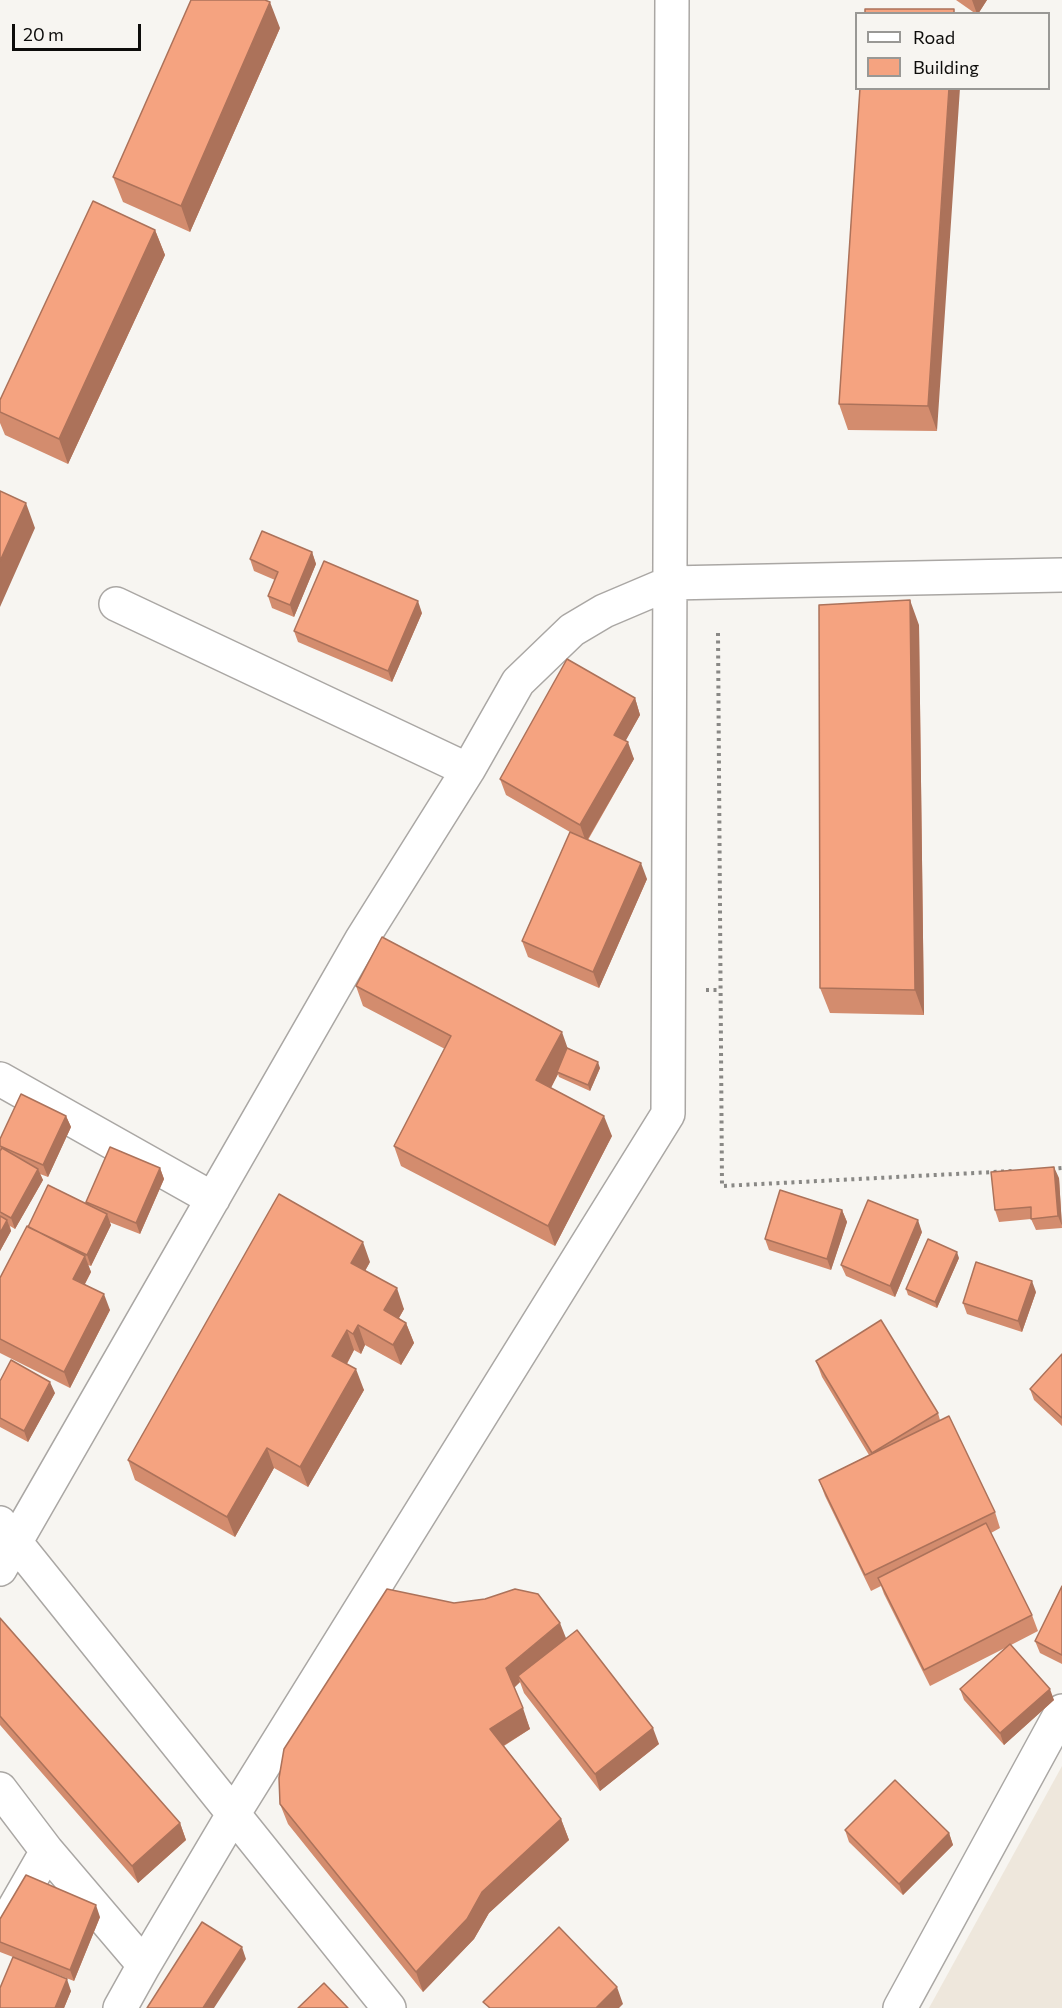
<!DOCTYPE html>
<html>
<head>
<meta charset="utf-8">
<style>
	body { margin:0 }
	#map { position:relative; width:1062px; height:2008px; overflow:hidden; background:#f7f5f1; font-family:Commissioner,sans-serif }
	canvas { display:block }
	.legend { position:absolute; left:855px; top:12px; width:195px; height:78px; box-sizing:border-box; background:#f7f5f1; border:2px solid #999895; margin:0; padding:8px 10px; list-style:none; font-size:18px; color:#0d0c0b }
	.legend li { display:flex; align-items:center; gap:12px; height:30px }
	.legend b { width:30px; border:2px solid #999895 }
	.scale { position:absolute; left:12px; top:24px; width:129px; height:27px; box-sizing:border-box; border:3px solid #0d0c0b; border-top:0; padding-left:8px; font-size:18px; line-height:21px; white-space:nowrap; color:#0d0c0b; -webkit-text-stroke:4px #f7f5f1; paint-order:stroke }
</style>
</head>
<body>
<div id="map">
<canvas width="1062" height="2008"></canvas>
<ul class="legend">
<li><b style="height:8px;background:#fff"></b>Road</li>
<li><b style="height:16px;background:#f5a380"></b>Building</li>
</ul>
<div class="scale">20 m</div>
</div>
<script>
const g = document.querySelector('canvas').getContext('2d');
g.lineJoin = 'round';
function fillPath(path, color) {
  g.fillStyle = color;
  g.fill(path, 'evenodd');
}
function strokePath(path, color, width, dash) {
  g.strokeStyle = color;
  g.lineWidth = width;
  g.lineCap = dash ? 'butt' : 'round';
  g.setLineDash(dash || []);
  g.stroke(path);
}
fillPath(new Path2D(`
	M1062 1766V2008H929Z`), '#eee7dc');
const minor = new Path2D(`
	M116 604 468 770
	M0 1079 213 1199
	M0 1523 389 2008
	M0 1569 362 939 468 770 518 682 572 630 604 611 670 583 1062 575
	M0 1789 47 1851 144 1965 234 1813 668 1114 672 0
	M0 1933 47 1851
	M120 2008 144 1965
	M900 2008 1062 1711`);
strokePath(minor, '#aaa7a4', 36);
strokePath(new Path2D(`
	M718 633 722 1186 1013 1171
	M706 990H720
	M1051 1169 1062 1168`), '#898885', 4, [3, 4.5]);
strokePath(minor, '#fff', 33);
fillPath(new Path2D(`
	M956 0H987L978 14H976Z
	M280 28 190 232 123 202 113 177Z
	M860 88 937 431 848 430 839 404Z
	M155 230 165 255 68 464 5 435 0 423V400Z
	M312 552 316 564 294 617 272 608 268 596 275 580 254 571 250 559Z
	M422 613 392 682 298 642 294 631Z
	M919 625 924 1015 830 1013 820 988Z
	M635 698 640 715 625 741 634 759 588 840 647 879 599 988 528 957 522 941 570 832 506 795 500 779Z
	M356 986 568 1048 600 1068 590 1091 559 1077 558 1074 551 1088 612 1136 555 1246 401 1166 394 1146 445 1049 363 1006Z
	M66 1116 71 1127 48 1177 40 1174 43 1180 15 1229 10 1226 11 1231 0 1251V1139Z
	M160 1168 164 1179 140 1234 109 1222 111 1225 91 1266 88 1265 91 1272 85 1284 110 1310 70 1388 0 1353V1278L28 1227 86 1204V1202Z
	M1059 1178 1062 1228 1036 1230 1031 1219 999 1222 995 1210Z
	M842 1210 847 1222 831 1270 769 1250 765 1239Z
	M922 1232 895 1297 846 1276 841 1265Z
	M959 1258 937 1308 908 1295 906 1289Z
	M370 1262 365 1271 404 1309 399 1318 406 1323 414 1343 401 1365 365 1345 361 1354 354 1350 347 1364 364 1390 308 1487 274 1468 235 1537 135 1480 128 1460Z
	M1036 1292 1022 1332 967 1314 963 1303Z
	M1062 1354V1426L1034 1400 1030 1389Z
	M816 1361 938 1413 940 1420 995 1512 1000 1528 991 1533 1032 1615 1038 1631 1011 1645 1054 1700 1004 1745 964 1700 960 1689 1005 1648 930 1686 884 1594 881 1586 871 1591 825 1496 819 1480 869 1455 822 1377Z
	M0 1381 55 1393 28 1442 0 1427Z
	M1062 1586V1664L1040 1653 1035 1641Z
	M0 1618 180 1823 186 1840 138 1883 0 1725Z
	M566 1639 659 1744 600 1791 524 1693 520 1682 514 1687 530 1729 504 1746 561 1819 569 1840 489 1913 474 1939 423 1992 288 1824 280 1804Z
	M845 1830 949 1833 953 1845 903 1895 849 1842Z
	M100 1917 74 1981 25 1962 71 1991 64 2008H0L13 1957 0 1952V1919Z`), '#d38c6e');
fillPath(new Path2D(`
	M972 0H987L978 14H977Z
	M270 2 280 28 190 232 181 206Z
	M949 88H960L937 431 928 406Z
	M155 230 165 255 68 464 59 439Z
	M26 503 35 528 0 607V561Z
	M312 552 316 564 294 617 290 605Z
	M910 600 919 625 924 1015 915 990Z
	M418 601 422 613 392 682 388 671Z
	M635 698 640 715 620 751 614 735Z
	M628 742 634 759 586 842 580 825Z
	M641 863 647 879 599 988 593 972Z
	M562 1032 569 1052 557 1072 558 1074 544 1101 536 1080Z
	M598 1062 600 1068 590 1091 588 1085Z
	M66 1116 71 1127 48 1177 43 1165Z
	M604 1116 612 1136 555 1246 548 1226Z
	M1054 1167 1059 1178 1062 1226 1058 1216Z
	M160 1168 164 1179 140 1234 136 1223Z
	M38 1169 43 1180 15 1229 11 1218Z
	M842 1210 847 1222 831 1270 827 1259Z
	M107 1214 111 1225 91 1266 87 1255Z
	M7 1220 11 1231 0 1251V1233Z
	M918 1220 922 1232 895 1297 890 1286Z
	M363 1242 370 1262 358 1283 351 1263Z
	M957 1252 959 1258 937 1308 935 1302Z
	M85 1256 91 1272 79 1295 73 1279Z
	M1032 1281 1036 1292 1022 1332 1018 1321Z
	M397 1288 404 1309 392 1330 384 1310Z
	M104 1294 110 1310 70 1388 64 1372Z
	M406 1323 414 1343 401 1365 393 1345Z
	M358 1325 365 1345 361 1354 353 1334Z
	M347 1330 354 1350 340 1376 332 1356Z
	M356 1369 364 1390 308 1487 300 1467Z
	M50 1382 55 1393 28 1442 24 1431Z
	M267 1448 274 1468 235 1537 227 1517Z
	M560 1623 568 1643 518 1676 520 1682 514 1688 506 1668Z
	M1050 1689 1054 1700 1004 1745 1000 1733Z
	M523 1708 530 1729 498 1749 490 1729Z
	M653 1728 659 1744 600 1791 595 1774Z
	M561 1819 569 1840 489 1913 474 1939 423 1992 416 1972 482 1892Z
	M180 1823 186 1840 138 1883 132 1866Z
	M949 1833 953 1845 903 1895 899 1884Z
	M96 1905 100 1917 74 1981 70 1970Z
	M242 1947 246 1959 214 2008H203Z
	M67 1979 71 1991 64 2008H55Z
	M617 1987 623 2004 619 2008H596Z`), '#ac725a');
const building = new Path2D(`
	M191 0H265L270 2 181 206 113 177Z
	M865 9H954V14H865Z
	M860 88H949L928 406 839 404Z
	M93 201 155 230 59 439 0 412V400Z
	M0 491 26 503 0 561Z
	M262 531 312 552 290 605 268 596 278 572 250 559Z
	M324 561 418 601 388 671 294 631Z
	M910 600 915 990 820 988 819 605Z
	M567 659 635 698 614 735 628 742 580 825 500 779Z
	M570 832 641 863 593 972 522 941Z
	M382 937 562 1032 536 1080 604 1116 548 1226 394 1146 451 1036 356 986Z
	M567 1048 598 1062 588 1085 557 1072Z
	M21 1094 66 1116 43 1165 0 1146V1139Z
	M110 1147 160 1168 136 1223 86 1202Z
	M2 1148 38 1169 11 1218 0 1212V1151Z
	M1054 1167 1058 1216 1031 1219V1207L995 1210 991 1172Z
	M48 1185 107 1214 87 1255 28 1227Z
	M780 1190 842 1210 827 1259 765 1239Z
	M279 1194 363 1242 351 1263 397 1288 384 1310 406 1323 393 1345 358 1325 353 1334 347 1330 332 1356 356 1369 300 1467 267 1448 227 1517 128 1460Z
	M868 1200 918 1220 890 1286 841 1265Z
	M0 1216 7 1220 0 1233Z
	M27 1226 85 1256 73 1279 104 1294 64 1372 0 1339V1278Z
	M928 1239 957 1252 935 1302 906 1289Z
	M976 1262 1032 1281 1018 1321 963 1303Z
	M881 1320 938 1413 872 1453 816 1361Z
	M1062 1354V1418L1030 1389Z
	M11 1360 50 1382 24 1431 0 1418V1381Z
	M949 1416 995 1512 865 1575 819 1480Z
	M986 1523 1032 1615 924 1670 878 1578Z
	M1062 1586V1655L1035 1641Z
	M387 1589 454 1603 485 1599 515 1589 538 1594 560 1623 506 1668 523 1708 490 1729 561 1819 482 1892 467 1919 416 1972 280 1804 279 1778 284 1749Z
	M0 1618 180 1823 132 1866 0 1716Z
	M577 1630 653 1728 595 1774 518 1676Z
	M1010 1644 1050 1689 1000 1733 960 1689Z
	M895 1780 949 1833 899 1884 845 1830Z
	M26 1875 96 1905 70 1970 0 1942V1919Z
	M202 1922 242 1947 203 2008H147Z
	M559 1927 617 1987 596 2008H490L483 2002Z
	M13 1957 67 1979 55 2008H0V1988Z
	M324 1983 348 2008H298Z`);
fillPath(building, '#f5a380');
strokePath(building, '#ac725a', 1.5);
</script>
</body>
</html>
